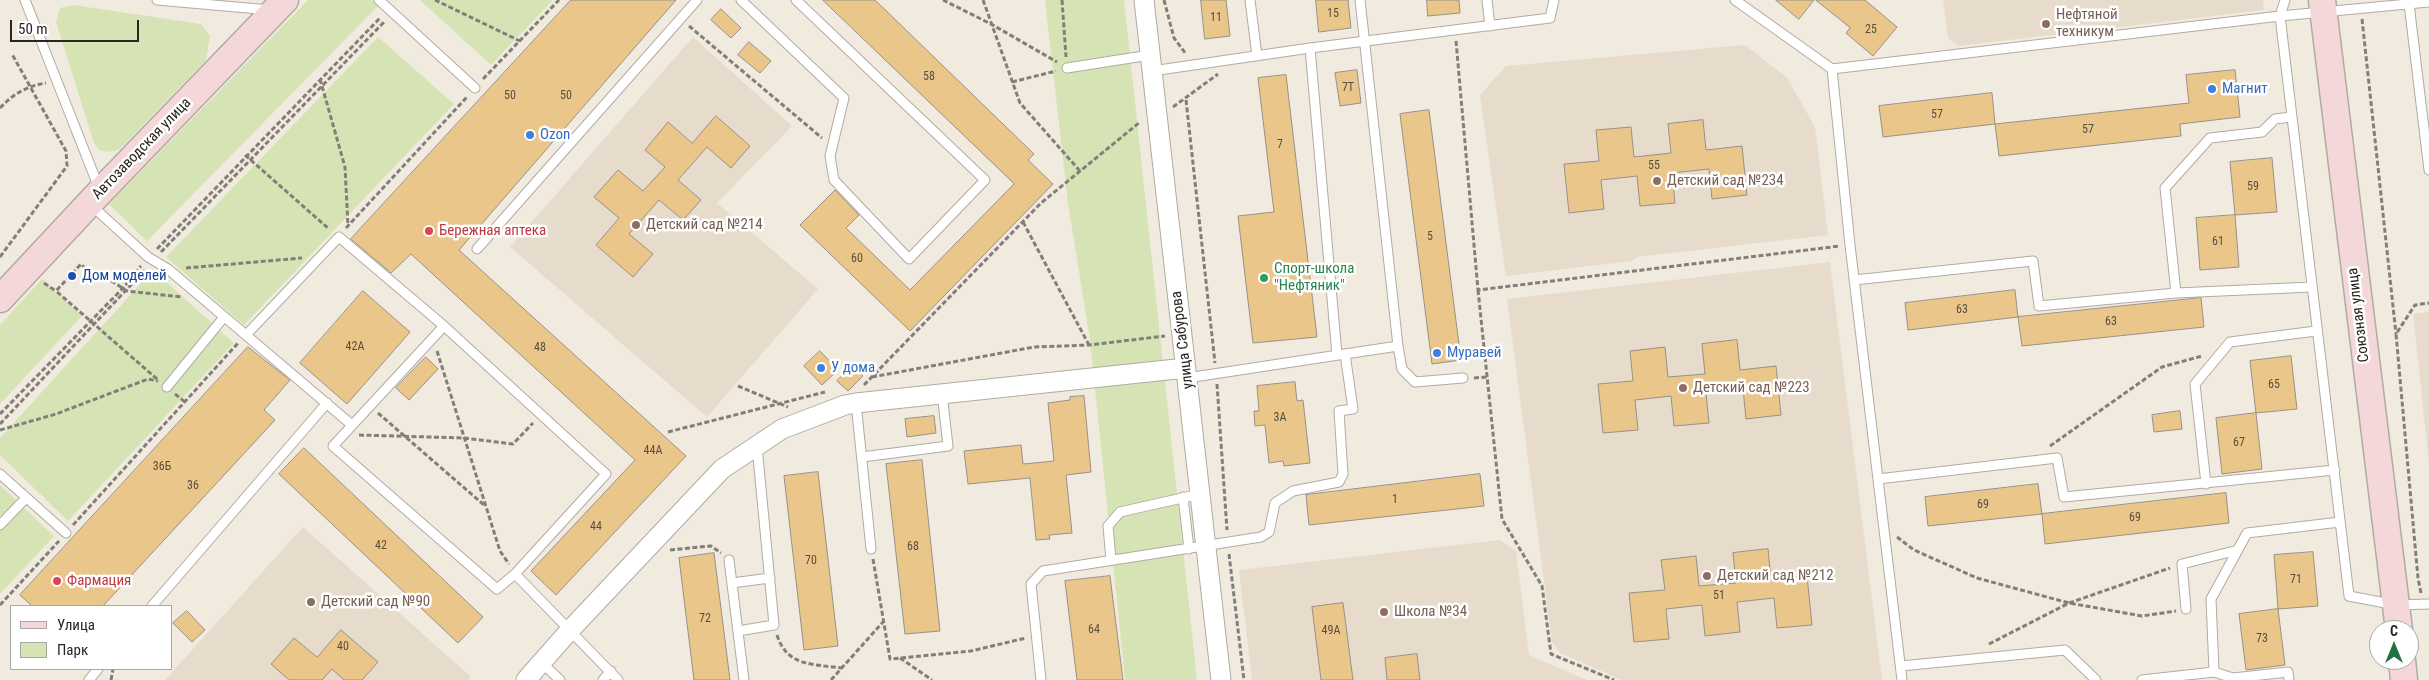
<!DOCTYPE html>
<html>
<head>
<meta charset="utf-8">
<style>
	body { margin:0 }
	#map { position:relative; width:2429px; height:680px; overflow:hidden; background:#f1eadf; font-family:"Roboto Condensed",sans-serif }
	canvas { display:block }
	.legend { position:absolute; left:10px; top:605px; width:162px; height:65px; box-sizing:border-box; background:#fff; border:1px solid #a9a8a7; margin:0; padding:6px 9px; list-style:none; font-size:15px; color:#282622 }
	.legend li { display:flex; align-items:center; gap:10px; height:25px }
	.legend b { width:25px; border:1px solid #a9a8a7 }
	.north { position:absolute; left:2369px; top:620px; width:50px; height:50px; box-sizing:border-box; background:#fff; border:1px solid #a9a8a7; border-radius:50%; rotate:0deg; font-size:14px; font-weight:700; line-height:20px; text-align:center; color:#282622 }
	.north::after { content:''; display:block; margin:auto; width:18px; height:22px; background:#217243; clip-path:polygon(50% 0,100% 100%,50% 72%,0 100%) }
	.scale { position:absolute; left:10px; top:20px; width:129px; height:22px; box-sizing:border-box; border:2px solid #282622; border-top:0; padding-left:6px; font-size:15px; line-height:18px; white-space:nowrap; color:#282622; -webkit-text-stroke:4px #fff; paint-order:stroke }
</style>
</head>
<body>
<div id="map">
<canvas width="2429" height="680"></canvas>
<ul class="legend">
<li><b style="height:6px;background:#f4d8d9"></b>Улица</li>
<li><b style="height:14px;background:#d6e4b5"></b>Парк</li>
</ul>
<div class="north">С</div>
<div class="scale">50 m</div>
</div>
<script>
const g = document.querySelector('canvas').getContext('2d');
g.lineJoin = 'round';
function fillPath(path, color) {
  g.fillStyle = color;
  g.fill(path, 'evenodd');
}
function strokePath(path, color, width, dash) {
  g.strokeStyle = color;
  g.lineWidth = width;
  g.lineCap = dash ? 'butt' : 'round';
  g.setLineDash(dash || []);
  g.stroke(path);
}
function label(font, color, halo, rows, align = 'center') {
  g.font = font + ' "Roboto Condensed",sans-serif';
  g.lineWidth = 5;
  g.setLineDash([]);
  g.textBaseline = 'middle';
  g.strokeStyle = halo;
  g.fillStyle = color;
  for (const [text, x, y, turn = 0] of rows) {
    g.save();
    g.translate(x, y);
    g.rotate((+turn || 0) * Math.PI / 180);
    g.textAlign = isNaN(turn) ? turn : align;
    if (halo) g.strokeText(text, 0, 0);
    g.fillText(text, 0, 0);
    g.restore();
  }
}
fillPath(new Path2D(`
	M1943 0H2263L2264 10 1958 46 1948 38Z
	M693 37 792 126 717 203 818 289 707 417 510 247Z
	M1745 45 1787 78 1815 127 1828 235 1637 257 1632 261 1506 276 1480 95 1506 66Z
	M1830 262 1882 680H1622L1560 653 1552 642 1507 299Z
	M2429 312V464L2413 314Z
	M303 527 471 677 468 680H165Z
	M1500 540 1516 551 1529 655 1587 680H1252L1239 570Z`), '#e7dccc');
fillPath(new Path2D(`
	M308 0H372L378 6 147 241 109 204Z
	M420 0H553L491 65Z
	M1045 0H1124L1197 680H1125L1090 340 1068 203Z
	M73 5 201 24 210 36 206 60 120 149 110 152 99 150 94 143 56 22 60 8Z
	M378 37 454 104 244 325 166 257Z
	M153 270 234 343 68 521 0 455V438Z
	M42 279 82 316 0 404V325Z
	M0 485 54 536 0 594Z`), '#d6e4b5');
const building = new Path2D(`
	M571 0H676L459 250 686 456 556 595 531 571 635 460 411 254 391 273 351 239Z
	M823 0H875L1034 154 1028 160 1053 184 910 331 800 225 835 190 859 215 846 228 910 290 1014 184Z
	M1201 0H1226L1230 36 1205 39Z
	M1316 0H1348L1351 28 1319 32Z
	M1427 0H1459L1460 13 1428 16Z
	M1776 0H1814L1799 19Z
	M1816 0H1865L1897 27 1873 56 1846 33 1850 28Z
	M721 9 741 28 731 38 711 20Z
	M749 42 771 61 760 73 738 55Z
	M1357 70 1361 103 1340 106 1335 73Z
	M2235 70 2240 117 2180 124 2181 136 1999 156 1995 124 2189 103 2186 75Z
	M1286 75 1317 337 1253 343 1238 216 1274 212 1258 78Z
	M1992 93 1995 124 1883 137 1879 106Z
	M1429 110 1461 360 1432 364 1400 114Z
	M716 116 750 146 731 168 707 147 678 180 701 200 683 220 659 200 629 234 653 254 633 277 596 245 619 218 594 197 618 170 643 191 665 167 645 150 668 122 692 143Z
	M1703 120 1706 150 1742 146 1747 195 1712 199 1709 169 1672 173 1675 203 1640 206 1637 176 1601 180 1604 209 1569 213 1564 164 1599 161 1596 130 1631 127 1634 157 1671 153 1668 124Z
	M2272 158 2277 212 2235 215 2230 162Z
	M2235 215 2239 267 2200 270 2196 218Z
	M2015 290 2018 317 1908 330 1905 303Z
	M363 291 410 332 347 404 300 363Z
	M2201 298 2204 327 2022 346 2018 317Z
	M1737 340 1740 370 1776 366 1781 415 1746 419 1743 389 1706 393 1709 423 1674 426 1671 396 1635 400 1638 430 1603 433 1598 384 1633 381 1630 351 1665 347 1668 377 1705 374 1702 344Z
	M248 347 290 380 264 410 275 420 103 606H32L20 595Z
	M820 351 838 370 822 385 804 366Z
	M2291 356 2297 409 2256 413 2250 361Z
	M426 357 438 369 409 400 396 388Z
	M852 366 863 376 848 391 837 381Z
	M1295 382 1297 401 1303 400 1310 463 1284 466 1283 461 1269 463 1265 425 1255 426 1254 411H1259L1257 386Z
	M1084 396 1091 472 1066 475 1072 533 1049 535 1050 539 1036 540 1030 478 968 484 964 451 1021 445 1023 464 1054 461 1048 403 1070 400V397Z
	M2180 411 2182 429 2154 432 2152 415Z
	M2256 413 2262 469 2222 474 2216 418Z
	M934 416 936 433 907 437 905 419Z
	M304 448 483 617 458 643 279 474Z
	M922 460 940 631 905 634 886 464Z
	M818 472 838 646 804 650 784 476Z
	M1480 474 1484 506 1309 525 1306 495Z
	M2038 484 2042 514 1928 526 1925 497Z
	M2226 493 2229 523 2045 544 2042 514Z
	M1768 549 1771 579 1807 576 1812 625 1777 628 1774 598 1737 602 1740 632 1705 636 1702 605 1666 609 1669 639 1634 642 1629 593 1665 590 1661 560 1696 556 1699 586 1736 583 1733 553Z
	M2313 552 2318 606 2278 609 2274 555Z
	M714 553 730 680H694L679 558Z
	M1110 576 1123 680H1077L1065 581Z
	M1343 603 1353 680H1321L1312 607Z
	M2278 609 2285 665 2246 670 2239 614Z
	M187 611 205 630 192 642 173 623Z
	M341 630 378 662 362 680H344L332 669 322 680H289L271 664 294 638 317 657Z
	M1417 654 1420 680H1387L1385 658Z`);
fillPath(building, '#eac68b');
strokePath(building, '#979187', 1);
const service = new Path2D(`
	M25 0 99 188
	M157 0 270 10
	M379 0 475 88
	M741 0 844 98 830 156 834 180 909 259 985 180 796 0
	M1250 0 1257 56
	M1487 0 1490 26
	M1735 0 1832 69 2280 16 2429 2
	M2285 0 2280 16 2349 596 2396 605 2429 604
	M2409 4 2429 170
	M1310 48 1337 355
	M1067 68 1150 55
	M1832 69 1850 245 1902 680
	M1152 71 1310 48 1550 18 1554 0
	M91 205 148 257 168 269 352 425
	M477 249 697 0
	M1854 280 2033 261 2039 306 2176 293 2312 287
	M2176 293 2165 188 2210 138 2262 132 2275 119 2291 117
	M246 335 339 237 444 326 333 446 497 589 515 574 606 474 444 326
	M1398 346 1402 369 1415 382 1463 378
	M1345 354 1398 346 1360 0
	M167 387 224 317
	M856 403 871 549
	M862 457 948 446 942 393
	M0 474 66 533
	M1878 479 2057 458 2064 497 2335 470
	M2206 484 2195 384 2230 342 2316 331
	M1183 497 1189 549
	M0 525 26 498
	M729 560 744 680
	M1111 560 1108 526 1120 512 1200 494
	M515 574 618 680
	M732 583 770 578
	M152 606 327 403
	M2186 609 2182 564 2238 550
	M738 631 774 625 757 446
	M541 662 560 680
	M1901 666 2065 650 2096 680
	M2214 672 2233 678 2288 672 2289 680
	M89 680 98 669
	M603 680 611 671
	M1041 680 1031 584 1043 571 1261 537 1269 532 1275 503 1293 491 1339 482 1343 474 1339 411 1353 409 1345 354 1187 378
	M2142 680 2214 672 2211 599 2247 533 2340 522`);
const minor = new Path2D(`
	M1144 0 1221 680
	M526 680 570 630 722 469 782 429 845 405 856 403 1186 368`);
const secondary = new Path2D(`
	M2322 0 2399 630
	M0 299 100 192 285 0
	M2402 660 2404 680`);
strokePath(service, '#b1aba1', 11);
strokePath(minor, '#b1aba1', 21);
strokePath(secondary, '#b1aba1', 29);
strokePath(new Path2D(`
	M435 0 520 41
	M943 0 991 24 1057 62
	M983 0 1020 103 1080 171
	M1062 0 1066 57
	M1164 0 1174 38 1186 54
	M2362 19 2396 334
	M689 26 822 138
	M1456 41 1478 290 1840 246
	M320 79 345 167 348 226
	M483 79 559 0
	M1012 82 1056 71
	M1186 100 1215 363
	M1173 107 1218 74
	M0 108C13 94 27 86 46 83
	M245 155 329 229
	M1023 222 1089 345
	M346 228 467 97
	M157 249 380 18
	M161 252 385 21
	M0 257 67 166 66 151 12 54
	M186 268 302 258
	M44 283 56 291
	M1478 290 1502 519 1542 586 1551 654 1614 680
	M437 351 500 551 509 564
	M872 377 1034 347 1089 345 1165 336
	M1474 378 1487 377
	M157 379 56 291 81 264 92 275 96 271 127 291 182 297
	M1217 384 1227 530
	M864 385 1041 203 1140 122
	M738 386 788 407
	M175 394 185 402
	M378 413 484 505
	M0 414 123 288 141 266
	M0 424 145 270
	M0 430 56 414 148 379 158 381
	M668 432 825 392
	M359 435 464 438 513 444 533 423
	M2050 446 2162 367 2202 356
	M73 525 239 342
	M1897 537 1914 550 1977 578 2069 603 2142 616 2176 611
	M670 550 711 546 721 553
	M1229 554 1244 680
	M873 559 890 659 971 651 1026 638
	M2421 593 2418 578 2396 334 2415 305 2429 303
	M0 605 59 541
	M777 635C787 667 814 664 842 668
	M1989 644 2069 603 2170 568
	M900 658 932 680
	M111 680 113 669
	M831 680 883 622`), '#837f78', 3, [5, 2.5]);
strokePath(service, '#fff', 9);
strokePath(minor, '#fff', 19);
strokePath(secondary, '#f4d8d9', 26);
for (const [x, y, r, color] of [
	[2046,24,5,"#8d6e63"],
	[2212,89,5,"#3f7fe0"],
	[530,135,5,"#3f7fe0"],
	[1657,181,5,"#8d6e63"],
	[636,225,5,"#8d6e63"],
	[429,231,5,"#e0444e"],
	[72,276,5,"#1a4fb4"],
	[1264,278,5,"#2e9e5b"],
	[1437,353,5,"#3f7fe0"],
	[821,368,5,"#3f7fe0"],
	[1683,388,5,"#8d6e63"],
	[1707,576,5,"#8d6e63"],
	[57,581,5,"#e0444e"],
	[311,602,5,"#8d6e63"],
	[1384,612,5,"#8d6e63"]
]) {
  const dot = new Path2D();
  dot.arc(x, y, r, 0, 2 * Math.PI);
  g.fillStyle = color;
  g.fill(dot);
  strokePath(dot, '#fff', 2);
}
label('12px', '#584e3c', null, [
	["15",1333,14],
	["11",1216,18],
	["25",1871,30],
	["58",929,77],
	["7Т",1348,88],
	["50",510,96],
	["50",566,96],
	["57",1937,115],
	["57",2088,130],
	["7",1280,145],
	["55",1654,166],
	["59",2253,187],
	["5",1430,237],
	["61",2218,242],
	["60",857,259],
	["63",1962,310],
	["63",2111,322],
	["42А",355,347],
	["48",540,348],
	["65",2274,385],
	["3А",1280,418],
	["67",2239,443],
	["44А",653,451],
	["36Б",162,467],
	["36",193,486],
	["1",1395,500],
	["69",1983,505],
	["69",2135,518],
	["44",596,527],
	["42",381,546],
	["68",913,547],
	["70",811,561],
	["71",2296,580],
	["51",1719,596],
	["72",705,619],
	["64",1094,630],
	["49А",1331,631],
	["73",2262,639],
	["40",343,647]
]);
label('15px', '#785e54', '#fff', [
	["Нефтяной",2056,15],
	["техникум",2056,32],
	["Детский сад №234",1667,181],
	["Детский сад №214",646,225],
	["Детский сад №223",1693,388],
	["Детский сад №212",1717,576],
	["Детский сад №90",321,602],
	["Школа №34",1394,612]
], 'left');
label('15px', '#366cbe', '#fff', [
	["Магнит",2222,89],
	["Ozon",540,135],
	["Муравей",1447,353],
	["У дома",831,368]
], 'left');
label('15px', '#282622', '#fff', [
	["Автозаводская улица",142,149,-46],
	["Союзная улица",2359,315,-97],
	["улица Сабурова",1183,340,-97]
]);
label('15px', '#be3a42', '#fff', [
	["Бережная аптека",439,231],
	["Фармация",67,581]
], 'left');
label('15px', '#27864d', '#fff', [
	["Спорт-школа",1274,269],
	["\"Нефтяник\"",1274,286]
], 'left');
label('15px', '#164399', '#fff', [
	["Дом моделей",82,276]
], 'left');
</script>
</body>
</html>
